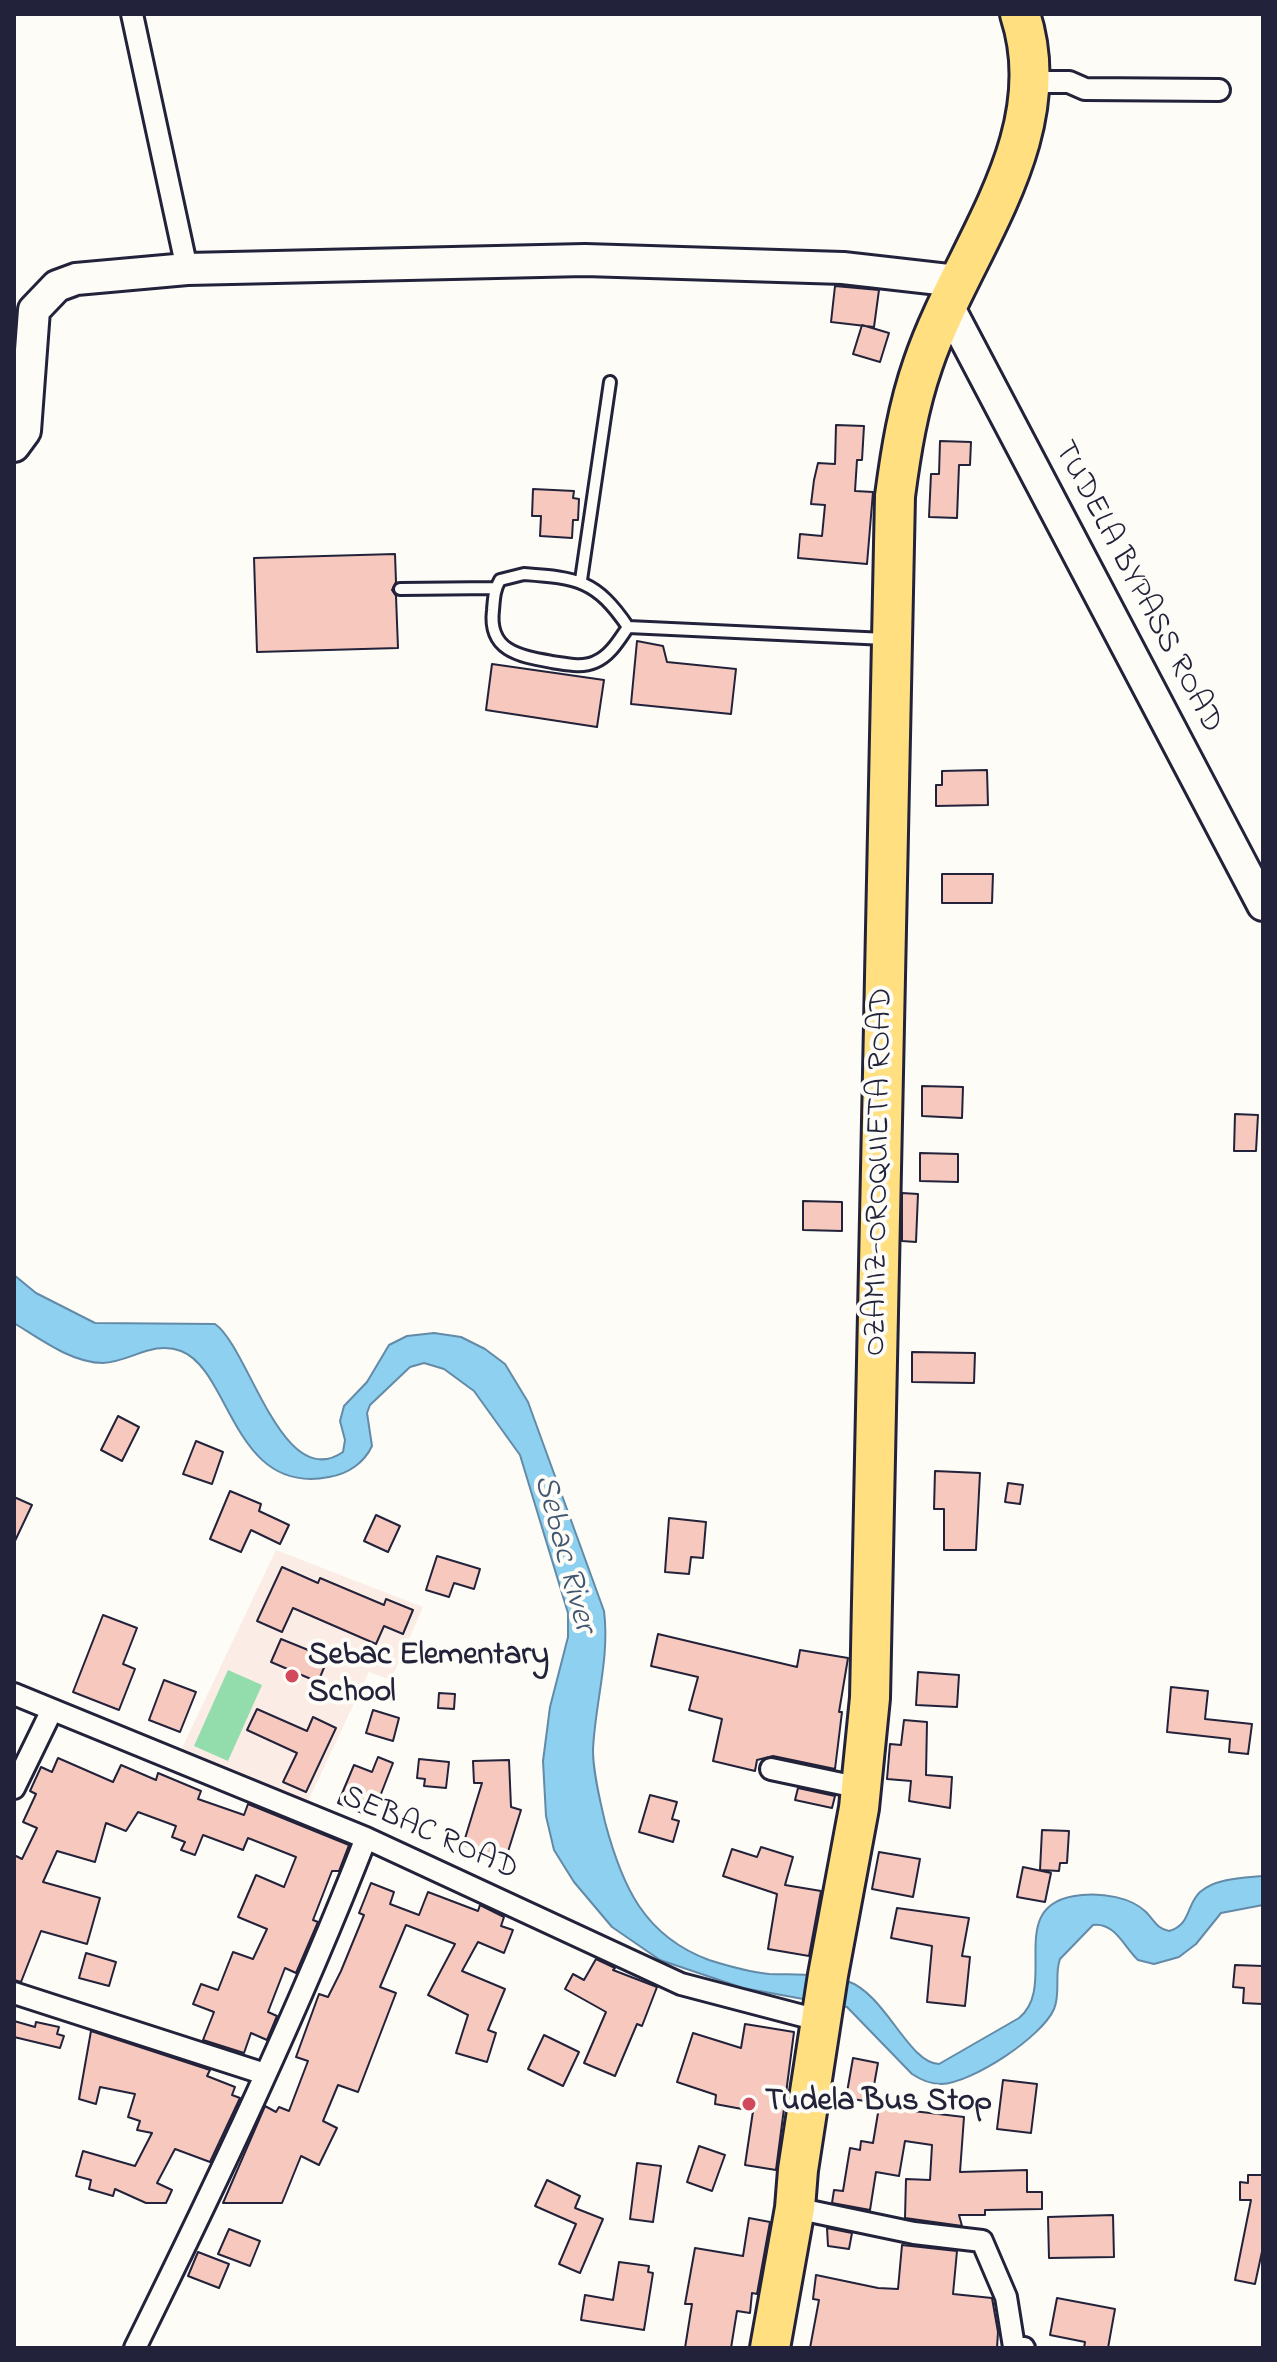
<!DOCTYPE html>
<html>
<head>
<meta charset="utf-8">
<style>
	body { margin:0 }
	#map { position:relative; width:1277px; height:2362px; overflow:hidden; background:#fdfcf7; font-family:"Indie Flower",sans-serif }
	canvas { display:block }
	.frame { position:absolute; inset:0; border:16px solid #22223b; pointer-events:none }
</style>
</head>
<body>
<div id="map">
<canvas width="1277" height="2362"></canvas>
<div class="frame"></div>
</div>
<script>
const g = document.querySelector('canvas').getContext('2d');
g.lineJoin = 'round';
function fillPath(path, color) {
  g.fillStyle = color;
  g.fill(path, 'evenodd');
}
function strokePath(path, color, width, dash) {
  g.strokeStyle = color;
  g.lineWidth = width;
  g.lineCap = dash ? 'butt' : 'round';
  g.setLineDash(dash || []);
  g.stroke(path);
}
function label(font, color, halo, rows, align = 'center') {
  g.font = font + ' "Indie Flower",sans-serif';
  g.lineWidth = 8;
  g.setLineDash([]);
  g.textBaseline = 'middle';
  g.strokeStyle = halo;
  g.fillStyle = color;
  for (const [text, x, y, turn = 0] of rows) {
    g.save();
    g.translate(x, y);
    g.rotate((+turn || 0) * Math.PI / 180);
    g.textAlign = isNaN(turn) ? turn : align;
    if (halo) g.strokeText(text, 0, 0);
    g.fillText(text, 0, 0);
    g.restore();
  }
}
fillPath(new Path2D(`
	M276 1550 423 1607 391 1680 369 1672 308 1801 182 1748Z`), '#fbece6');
fillPath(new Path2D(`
	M228 1670 262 1685 228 1761 194 1746Z`), '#93dcab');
const water = new Path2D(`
	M14 1275 36 1293 95 1323 215 1324C249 1347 282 1494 343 1452L345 1440 340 1421 344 1406 367 1382 389 1345 407 1336 434 1333 461 1337 485 1349 505 1364 528 1402 604 1611C610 1658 595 1703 593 1750 593 1773 600 1800 605 1822 622 1886 644 1936 709 1960 728 1966 749 1972 769 1974 795 1975 821 1973 847 1981 885 1993 909 2064 939 2064L1019 2018C1060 1985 1001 1902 1082 1895 1102 1893 1131 1897 1146 1912 1154 1920 1157 1929 1169 1931 1191 1925 1186 1905 1200 1892 1216 1878 1243 1878 1263 1876V1905L1221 1913 1196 1944 1179 1957 1154 1964 1138 1960C1124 1947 1115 1922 1093 1925L1060 1959C1054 1975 1061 1993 1054 2009 1042 2037 972 2083 941 2084 930 2084 921 2080 912 2074L847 2007 743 1988 660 1960 612 1927 574 1882 554 1850 546 1816 543 1761 550 1707 568 1637V1613L520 1455 474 1391 444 1369 424 1363 410 1367 370 1405 367 1413 372 1446C364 1463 348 1474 329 1477 233 1496 231 1370 181 1351 153 1340 130 1362 103 1363 72 1363 40 1339 14 1323Z`);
fillPath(water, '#8ed0ef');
strokePath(water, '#638aa7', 2);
const building = new Path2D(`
	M835 286 879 290 874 327 831 322Z
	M862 325 889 333 880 362 853 354Z
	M836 425 864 426 862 460H857L855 491 873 492 867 564 798 558 800 534 822 536 825 505 811 504 814 480 818 463 835 464Z
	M940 441 971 442 970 465H959L957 518 929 517 931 474H939Z
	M533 489 574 491 573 498 579 499 578 520H573L572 538 540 536 541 516H532Z
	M395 554 396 582 392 590 396 596 398 648 257 652 254 558Z
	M637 641 663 646 667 662 736 669 731 714 631 704Z
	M492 664 604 680 597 727 486 710Z
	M987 770 988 805 936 806V785H942V771Z
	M942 874H993L992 903H942Z
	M922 1086 963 1087 962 1118 922 1116Z
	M1235 1114 1258 1115 1256 1151H1234Z
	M920 1153 958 1154V1182L920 1181Z
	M902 1193 918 1194 916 1242 902 1241Z
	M803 1201 842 1202V1231L803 1230Z
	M912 1352 975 1353 974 1383 912 1382Z
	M118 1416 139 1427 122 1461 101 1450Z
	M196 1441 223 1452 212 1484 183 1474Z
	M935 1471 980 1473 976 1550H944V1509H934Z
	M1008 1483 1023 1485 1020 1504 1005 1502Z
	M230 1491 261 1504 259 1511 289 1525 280 1544 251 1530 241 1552 210 1539Z
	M14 1497 32 1505 14 1543Z
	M376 1515 400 1526 388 1552 364 1541Z
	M669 1518 706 1522 703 1558 691 1557 689 1574 665 1572Z
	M437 1556 480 1569 474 1589 454 1583 449 1597 426 1590Z
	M282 1567 318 1583 320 1578 384 1605 386 1599 413 1610 403 1634 384 1626 376 1644 293 1608 282 1632 257 1621Z
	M103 1615 137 1628 123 1664 135 1669 119 1710 73 1692Z
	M658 1634 797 1667 800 1650 848 1658 839 1712H842L835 1769 773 1756 757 1760 755 1771 713 1761 722 1719 689 1710 698 1677 651 1666Z
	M281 1639 328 1658 318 1682 271 1662Z
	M918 1672 959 1675 957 1707 916 1705Z
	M164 1680 196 1692 180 1732 149 1720Z
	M1171 1687 1208 1691 1205 1719 1252 1724 1248 1754 1229 1752 1230 1739 1167 1732Z
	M439 1693 455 1694 454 1709 438 1708Z
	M257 1709 307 1731 313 1717 336 1728 306 1792 283 1782 297 1753 247 1730Z
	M373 1710 399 1718 393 1741 366 1733Z
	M904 1720 927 1722 926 1775 952 1777 950 1808 909 1801 911 1781 887 1779 890 1744 901 1745Z
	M378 1757 393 1763 372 1817 338 1803 354 1765 372 1772Z
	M58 1758 113 1782 121 1765 156 1780 158 1773 201 1791 198 1799 244 1815 248 1804 349 1845 339 1871H332L313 1920 318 1922 296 1973 285 1968 268 2012 277 2016 267 2040 251 2033 244 2053 203 2040 214 2012 193 2004 201 1984 218 1990 233 1952 253 1959 267 1929 238 1917 256 1875 284 1887 296 1857 248 1838 243 1850 203 1835 195 1855 181 1850 185 1842 172 1837 176 1826 138 1812 126 1831 106 1823 95 1862 57 1851 43 1882 100 1898 87 1944 41 1931 21 1982 14 1980V1855L22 1859 37 1828 23 1822 36 1794 30 1791 41 1767 52 1772Z
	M419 1759 449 1762 446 1788 424 1786 425 1779 417 1778Z
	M509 1760 511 1807 521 1810 506 1858 463 1845 482 1783H474L473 1761Z
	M798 1788 835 1796 832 1808 795 1800Z
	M650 1795 677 1802 672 1819 679 1821 673 1842 639 1832Z
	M1042 1830 1069 1831 1067 1863H1060L1059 1871 1040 1870Z
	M761 1847 793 1857 785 1885 821 1891 809 1956 768 1949 777 1894 723 1876 732 1849 757 1857Z
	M879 1852 920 1859 913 1897 872 1889Z
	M1023 1867 1051 1873 1045 1902 1017 1897Z
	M371 1883 394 1892 390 1904 419 1915 428 1892 478 1911 480 1905 504 1917 501 1926 513 1930 504 1953 478 1942 462 1971 505 1989 488 2030 496 2033 487 2062 456 2053 468 2015 428 1995 455 1944 406 1925 380 1987 396 1993 358 2092 338 2085 323 2121 337 2128 319 2165 301 2156 282 2203H223L265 2106 276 2112 279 2107 289 2111 308 2061 296 2057 319 1994 328 1997 341 1971 364 1915 359 1913Z
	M897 1908 969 1918 962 1956 970 1957 965 2006 927 2002 932 1946 891 1938Z
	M86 1953 116 1962 109 1986 79 1978Z
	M596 1959 615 1968 613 1970 657 1987 642 2026 637 2024 615 2076 584 2063 606 2012 565 1989 573 1974 584 1980Z
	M1235 1965 1263 1966 1262 2004 1243 2003 1244 1988 1233 1987Z
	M14 2021 35 2027 36 2022 59 2027 57 2034 64 2036 60 2048 14 2037Z
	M745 2024 794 2032 776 2170 745 2165 753 2111 715 2104 716 2095 677 2082 693 2033 741 2048Z
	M91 2031 210 2070 207 2076 235 2087 232 2095 240 2098 210 2162 175 2149 157 2183 172 2190 166 2203H146L115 2189 113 2196 89 2189 91 2180 76 2176 83 2151 135 2166 152 2133 137 2130 140 2121 128 2117 135 2094 100 2087 96 2104 79 2099Z
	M544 2035 579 2052 563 2086 528 2069Z
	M853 2058 878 2063 871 2102 846 2098Z
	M1003 2080 1037 2084 1031 2133 997 2129Z
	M879 2107 964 2117 960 2172 1027 2170V2192H1042V2209L985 2210V2215H959L962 2226 905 2218 906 2179 930 2180 932 2145 905 2141 899 2176 876 2172 870 2210 832 2203 834 2190 843 2191 850 2148 860 2150 861 2141 873 2143Z
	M699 2146 725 2155 712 2191 687 2182Z
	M637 2163 661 2166 653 2222 630 2219Z
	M1248 2175H1263V2247L1255 2284 1235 2280 1251 2200H1240V2182L1248 2183Z
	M547 2180 580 2196 575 2208 603 2219 580 2273 559 2264 576 2224 535 2206Z
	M1113 2215 1114 2257 1049 2258 1048 2217Z
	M749 2218 770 2222 757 2294 752 2293 750 2313 737 2311 731 2348H685L692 2304H685L695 2248 743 2256Z
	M827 2228 852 2233 849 2249 828 2246Z
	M229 2229 260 2241 250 2266 218 2254Z
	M902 2245 957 2251 953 2294 992 2298 998 2332 997 2348H810L819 2300 813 2299 816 2275 878 2288 898 2289Z
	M198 2252 229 2264 219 2288 188 2276Z
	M619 2262 649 2266 648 2272 653 2273 644 2330 581 2320 585 2295 613 2300Z
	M1057 2298 1115 2309 1108 2348H1084L1085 2342 1050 2335Z`);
fillPath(building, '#f7c8be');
strokePath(building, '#22223b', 2);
const lane = new Path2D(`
	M524 574C578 578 596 580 628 627 619 640 610 656 595 662 582 668 566 664 552 662 519 656 488 651 493 610 494 599 494 590 500 580Z
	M581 580 610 382
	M400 589 495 588
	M628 627 886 639`);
const street = new Path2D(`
	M132 14 187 269
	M1030 82H1069L1085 89 1219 90
	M14 1694 366 1838 681 1984 822 2021
	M771 1769 861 1788
	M14 1788 52 1710
	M14 1993 265 2074
	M795 2208 914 2233 982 2241 1006 2297 1014 2347 1024 2348
	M135 2348C218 2180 298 2012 366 1838`);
const secondary = new Path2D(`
	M947 304 1263 905
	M14 446 25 431 34 310 57 286 76 279 187 269 585 260 843 268 957 281`);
const highway = new Path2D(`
	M770 2348 795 2208 798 2170 828 1975 859 1808 870 1698 895 496C901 451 908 407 923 364 961 251 1061 139 1020 14`);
strokePath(lane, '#22223b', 16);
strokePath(street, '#22223b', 26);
strokePath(secondary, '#22223b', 36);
strokePath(highway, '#22223b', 44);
strokePath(lane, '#fdfcf7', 10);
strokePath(street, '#fdfcf7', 20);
strokePath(secondary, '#fdfcf7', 30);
strokePath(highway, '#ffdf80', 38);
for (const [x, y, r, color] of [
	[292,1676,8,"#d1495b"],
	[749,2104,8,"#d1495b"]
]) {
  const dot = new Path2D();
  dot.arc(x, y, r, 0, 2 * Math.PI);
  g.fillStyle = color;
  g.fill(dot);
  strokePath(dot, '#fdfcf7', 3);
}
label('32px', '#22223b', '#fdfcf7', [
	["TUDELA BYPASS ROAD",1136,588,62],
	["OZAMIZ-OROQUIETA ROAD",881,1172,-89],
	["SEBAC ROAD",429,1835,24]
]);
label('bold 32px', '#22223b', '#fdfcf7', [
	["Sebac Elementary",308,1658],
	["School",308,1695],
	["Tudela Bus Stop",765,2104]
], 'left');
label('italic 34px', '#425671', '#fdfcf7', [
	["Sebac River",562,1554,75]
]);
</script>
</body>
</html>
